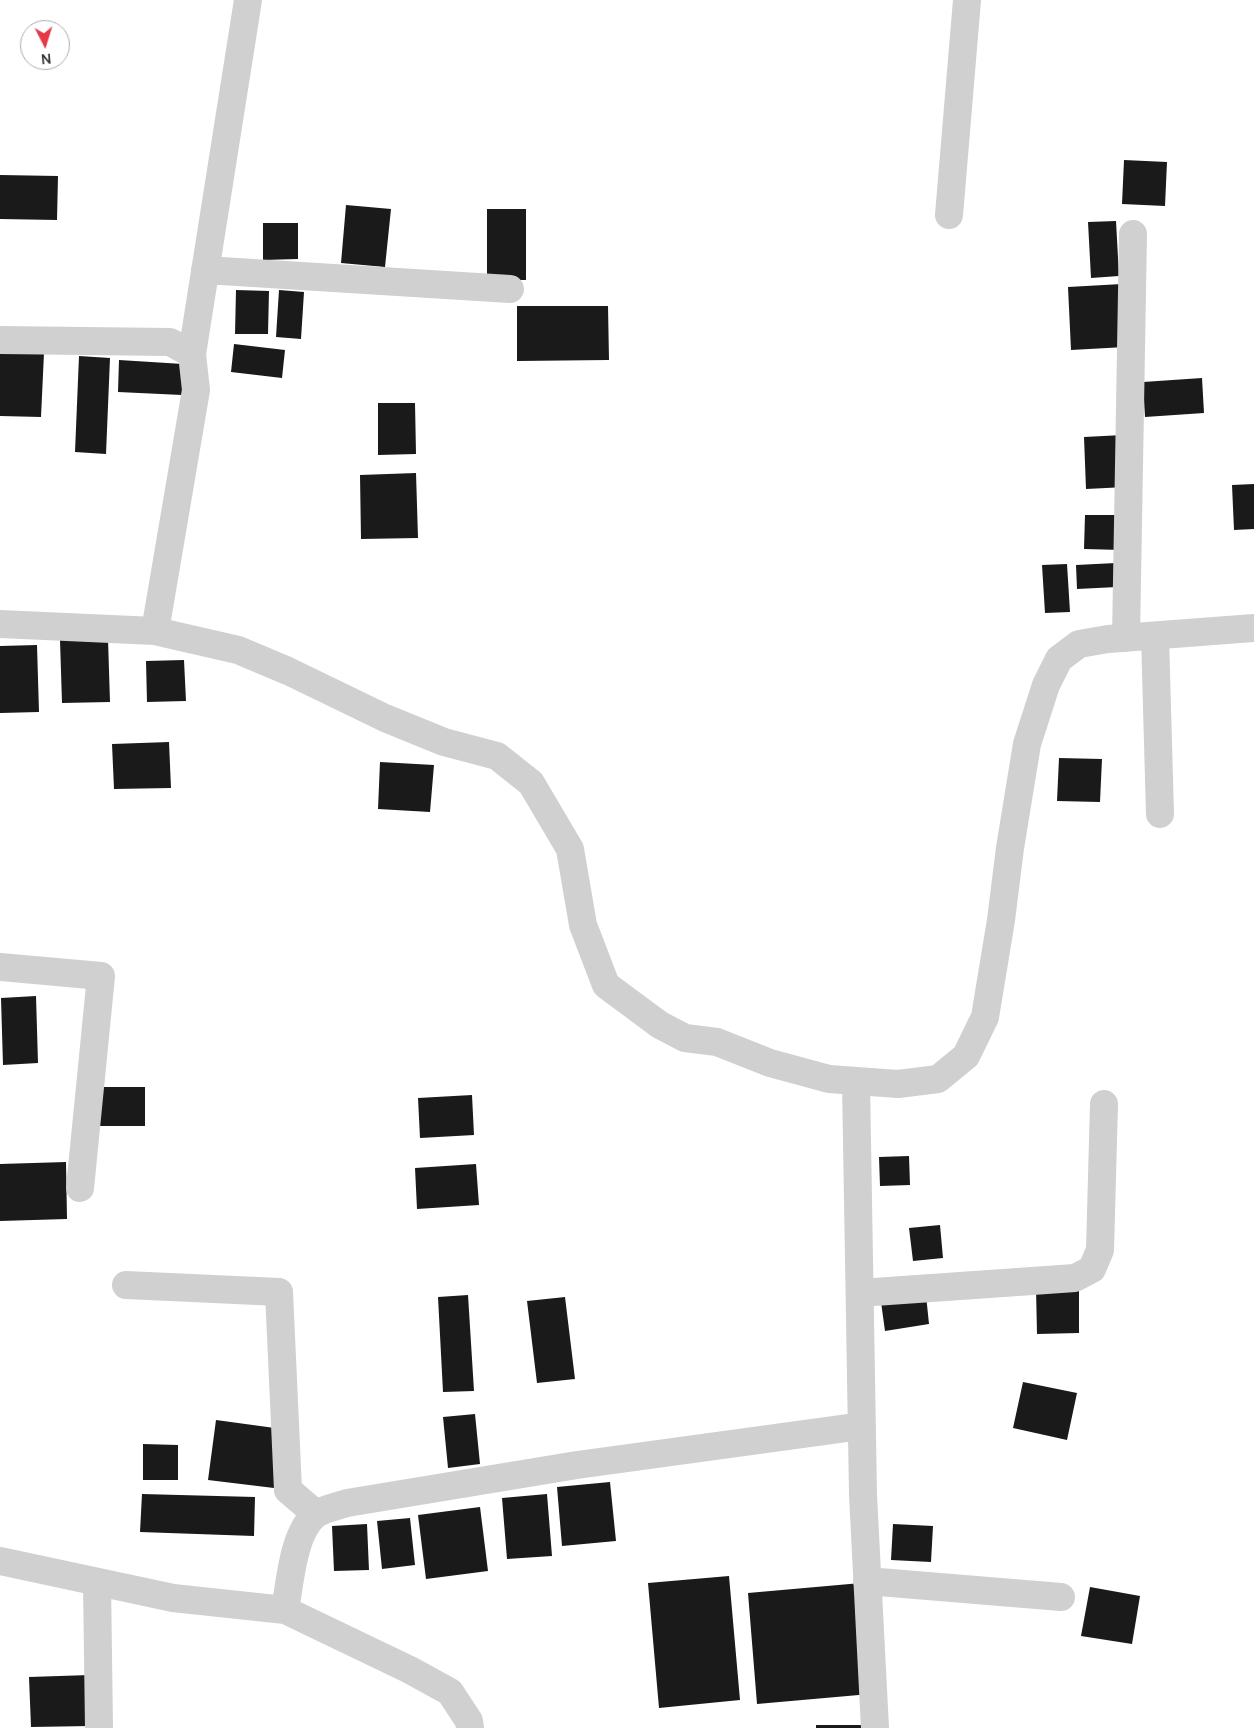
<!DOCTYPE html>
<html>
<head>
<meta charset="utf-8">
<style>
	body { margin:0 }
	#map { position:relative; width:1254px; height:1728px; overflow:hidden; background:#fff; font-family:Manrope,sans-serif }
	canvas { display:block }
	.north { position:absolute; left:20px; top:20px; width:50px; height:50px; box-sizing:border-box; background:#fff; border:1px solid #adadad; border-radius:50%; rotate:175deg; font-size:14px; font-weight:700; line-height:20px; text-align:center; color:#333 }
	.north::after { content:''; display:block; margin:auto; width:18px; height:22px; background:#e63946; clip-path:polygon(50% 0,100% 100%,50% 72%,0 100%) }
</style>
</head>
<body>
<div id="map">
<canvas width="1254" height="1728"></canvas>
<div class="north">N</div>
</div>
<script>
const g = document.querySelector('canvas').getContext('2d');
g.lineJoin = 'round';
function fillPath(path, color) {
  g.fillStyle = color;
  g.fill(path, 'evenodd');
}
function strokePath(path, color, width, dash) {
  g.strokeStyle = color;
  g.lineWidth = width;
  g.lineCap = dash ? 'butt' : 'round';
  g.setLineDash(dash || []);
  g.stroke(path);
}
fillPath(new Path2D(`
	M1124 160 1167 162 1165 206 1122 204Z
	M0 175 58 176 57 220 0 219Z
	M346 205 391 209 385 267 341 263Z
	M487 209H526V280H487Z
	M1116 221 1119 276 1091 278 1088 222Z
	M263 223H298V259L263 260Z
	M1122 284 1125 347 1071 350 1068 287Z
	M236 290 269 291 268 334H235Z
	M279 290 304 292 301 339 276 337Z
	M517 306H608L609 360 517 361Z
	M234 344 285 350 282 378 231 372Z
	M0 351 44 353 41 417 0 416Z
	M79 356 110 358 106 454 75 452Z
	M119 360 183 364 182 395 118 392Z
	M1202 378 1204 413 1145 417 1143 382Z
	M378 403H415L416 454 378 455Z
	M1123 435 1126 487 1086 489 1084 437Z
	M416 473 418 538 361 539 360 475Z
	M1254 484V529L1234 530 1232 485Z
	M1085 515H1123L1122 550 1084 549Z
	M1116 563 1117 587 1077 589 1076 565Z
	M1067 564 1070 612 1045 613 1042 565Z
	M108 639 110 702 62 703 60 640Z
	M37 645 39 712 0 713V646Z
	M184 660 186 701 147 702 146 661Z
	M169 742 171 788 114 789 112 744Z
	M1059 758 1102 759 1100 802 1057 801Z
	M380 762 434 765 430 812 378 809Z
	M36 996 38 1063 3 1065 1 998Z
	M96 1087H145V1126H96Z
	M472 1095 474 1135 420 1138 418 1098Z
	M909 1156 910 1185 880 1186 879 1157Z
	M66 1162 67 1219 0 1221V1164Z
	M476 1164 479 1205 417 1209 415 1168Z
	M940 1225 943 1258 913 1261 909 1228Z
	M1079 1287V1333L1037 1334 1036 1288Z
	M468 1295 474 1391 443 1392 438 1297Z
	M926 1295 929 1324 885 1331 881 1302Z
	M565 1297 575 1379 537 1383 527 1301Z
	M1023 1382 1077 1393 1067 1440 1013 1428Z
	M475 1414 480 1464 448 1468 443 1417Z
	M216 1420 282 1429 274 1488 208 1480Z
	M143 1444 178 1445V1480H143Z
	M610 1482 616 1541 562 1546 557 1487Z
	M142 1494 255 1497 254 1536 140 1532Z
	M547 1494 552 1556 507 1559 502 1498Z
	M480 1507 488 1571 426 1579 418 1515Z
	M410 1518 415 1565 382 1569 377 1521Z
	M367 1524 369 1570 334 1571 332 1526Z
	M893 1524 933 1526 931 1562 891 1560Z
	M729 1576 740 1700 659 1708 648 1583Z
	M861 1583 870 1694 757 1704 748 1593Z
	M1090 1587 1140 1596 1132 1644 1081 1636Z
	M90 1675 91 1726 31 1727 29 1677Z
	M816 1725H864V1728H816Z`), '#1a1a1a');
strokePath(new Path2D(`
	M949 215 967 0
	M205 270 510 289
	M0 340 170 342 192 354 196 390 155 631
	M192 354 248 0
	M0 624 155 631 238 650 288 671 385 718 444 742 497 756 531 783 570 849 583 925 606 985 660 1025 685 1038 717 1042 770 1063 829 1079 898 1084 938 1079 966 1056 985 1017 1001 920 1010 848 1027 744 1046 685 1059 659 1079 644 1108 639 1254 628
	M1155 636 1160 814
	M1126 638 1133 234
	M0 967 101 976 80 1188
	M856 1082 863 1495 875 1728
	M126 1285 279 1292 288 1490 316 1514
	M860 1293 1075 1278 1092 1269 1100 1250 1104 1104
	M0 1561 173 1598 285 1610
	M867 1581 1061 1597
	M97 1582 99 1728
	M470 1728 469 1721 450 1692 410 1670 285 1610C290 1583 293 1533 315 1515 322 1509 338 1506 347 1503L577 1465 862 1426`), '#d0d0d0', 28);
</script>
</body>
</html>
